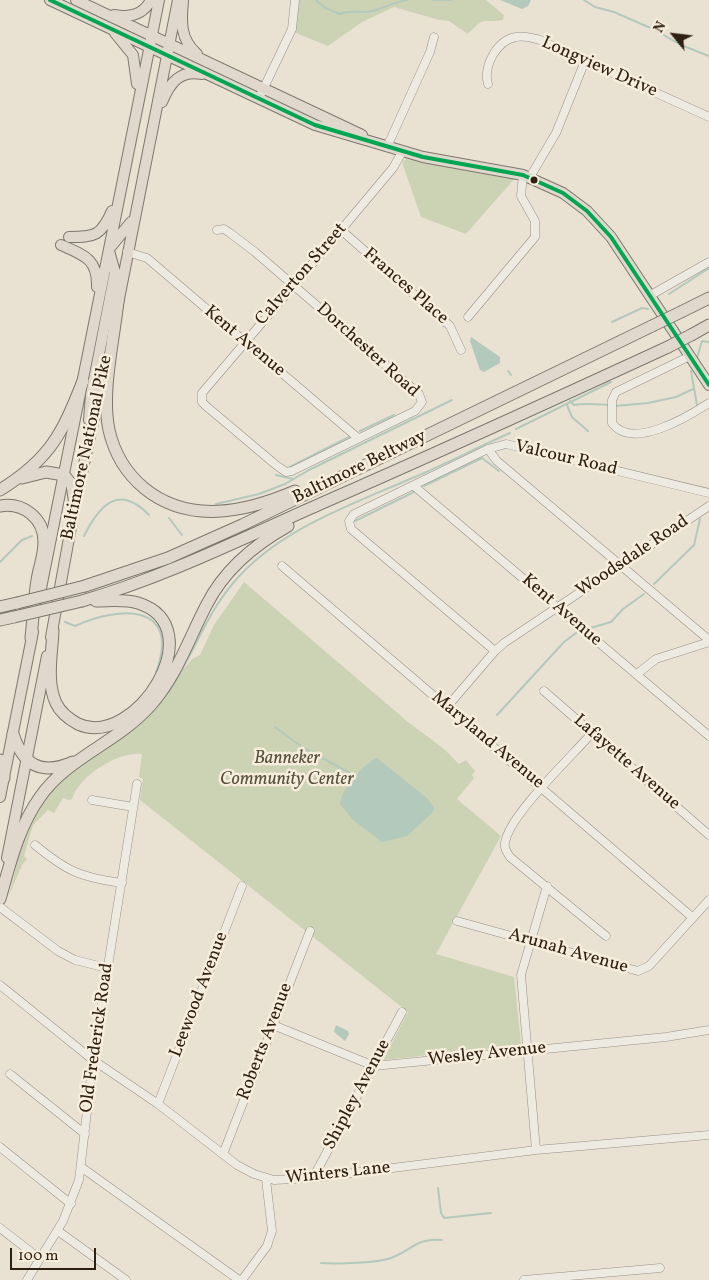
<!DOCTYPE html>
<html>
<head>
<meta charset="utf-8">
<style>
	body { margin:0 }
	#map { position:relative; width:709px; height:1280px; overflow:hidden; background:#e9e1d2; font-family:Vollkorn,serif }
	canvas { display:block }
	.north { position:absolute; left:649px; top:10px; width:50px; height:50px; -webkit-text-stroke:4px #f7eddc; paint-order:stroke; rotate:299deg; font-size:14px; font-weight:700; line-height:20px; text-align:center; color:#2e2013 }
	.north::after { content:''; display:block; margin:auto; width:18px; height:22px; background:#2e2013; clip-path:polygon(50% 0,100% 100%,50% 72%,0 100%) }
	.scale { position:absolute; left:10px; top:1248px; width:86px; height:22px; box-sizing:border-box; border:2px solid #2e2013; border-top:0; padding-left:6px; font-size:15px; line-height:18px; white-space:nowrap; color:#2e2013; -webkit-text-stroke:4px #f7eddc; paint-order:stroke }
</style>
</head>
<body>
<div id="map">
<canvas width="709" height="1280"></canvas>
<div class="north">N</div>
<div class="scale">100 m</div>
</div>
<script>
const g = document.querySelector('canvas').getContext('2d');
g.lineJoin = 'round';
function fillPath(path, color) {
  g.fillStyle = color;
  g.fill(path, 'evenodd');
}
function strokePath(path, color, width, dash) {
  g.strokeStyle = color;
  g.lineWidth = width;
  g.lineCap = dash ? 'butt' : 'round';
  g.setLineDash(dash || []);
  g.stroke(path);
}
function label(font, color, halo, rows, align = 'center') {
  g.font = font + ' Vollkorn,serif';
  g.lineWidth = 5;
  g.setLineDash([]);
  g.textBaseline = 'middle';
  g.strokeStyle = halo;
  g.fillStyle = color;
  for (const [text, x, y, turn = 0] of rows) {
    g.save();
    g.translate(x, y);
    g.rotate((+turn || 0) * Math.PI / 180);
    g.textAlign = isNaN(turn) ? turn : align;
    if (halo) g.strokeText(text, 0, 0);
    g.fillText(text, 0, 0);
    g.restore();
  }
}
fillPath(new Path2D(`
	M297 0H486L504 15 503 20C482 24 486 14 468 34L449 21 439 20 394 7 362 22 328 46 294 32Z
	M407 158H412L515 178 466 234 421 217 402 162Z
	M244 582 408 722 444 749 459 764 466 760 475 771 472 775 474 778 457 799 501 836 436 954 514 977 521 1045 383 1060 408 1012 140 800 143 779 139 777 142 754C118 751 79 776 72 799L69 800 63 798 54 813 48 810 33 825 24 856 27 859 22 865 9 895 26 828 38 804 64 779 139 723 192 659 200 655 214 625Z`), '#ccd2b4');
fillPath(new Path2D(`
	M500 0H531L528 6 522 9Z
	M471 337 500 357V363L484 372 480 370 470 341Z
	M377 758 428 799 434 808 432 813 407 836 382 842 353 820 340 804C341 790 364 763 377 758Z
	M336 1025 348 1031 349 1034 345 1041 334 1032Z`), '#b3c9bc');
strokePath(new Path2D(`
	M316 0 325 8 340 14C352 9 361 14 372 11 384 8 394 2 407 0
	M432 0H451
	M584 0 595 7 614 12 655 30 681 45 709 56
	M669 294 709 268
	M612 322 642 308 648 309
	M697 358 702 341 709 342
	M508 371 511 375
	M691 371 697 405
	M570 401 574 405C585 403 597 404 609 405
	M567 405 572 417 588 431
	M615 406 648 403 676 397 693 389
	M516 429 611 382
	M360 431 394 415
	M288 468 349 437
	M276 475 293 479
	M424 486 482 458 499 471
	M216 504 259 494 285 484 309 470 452 400
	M169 518 182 535
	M355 521 416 491
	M84 536C100 504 119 484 149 515
	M0 562 22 540 32 536
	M654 584 694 545 700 519
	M65 622 75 626C118 606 182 602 156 672
	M587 629 611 622 623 609 644 594
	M168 693C192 658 206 614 234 582 280 528 354 504 417 476 448 463 478 447 510 433
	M497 715 564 642 580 630
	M275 727 302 747 355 776
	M438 1188 441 1213 444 1218
	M444 1218 491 1213
	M321 1263C336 1264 378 1263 391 1258 413 1250 415 1238 442 1240`), '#b3c9bc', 2);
const minor = new Path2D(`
	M488 84C483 66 497 40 516 37 524 35 532 38 540 40L709 117
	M259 98 292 29 295 0
	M387 147 430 52 434 37
	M530 177 556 133 585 61
	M217 230 224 229 230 233 255 252 419 394 422 402 415 411 292 471 286 472 276 465 206 406 202 402V393L341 230 393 168 402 152
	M341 230 450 326 461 350
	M127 252 147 258 358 438
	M651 295 709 262
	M468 317 535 237V221L521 196 523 175
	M690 356 616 392 612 400V423C632 451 689 416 709 403
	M488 449 497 461 709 640
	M414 486 709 736
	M282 566 692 917
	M495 651 351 529 349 521 354 514 488 449 506 444 709 493
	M637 674 656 659 709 642
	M544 691 709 835
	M447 707 495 651 504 643 709 506
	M592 733C572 756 513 812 506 839 503 846 506 851 510 857L606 936
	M92 800 133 807
	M35 845C68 872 80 877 122 883
	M0 907 58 951 75 960 107 968
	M457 921 638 971 649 966 709 900
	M0 985 93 1060 158 1104 237 1165 254 1174 274 1180 313 1178 536 1150 709 1135
	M273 1025 374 1066 666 1037 709 1030
	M10 1074 85 1134
	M158 1104 242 886
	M0 1147 71 1204
	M536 1150 521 975 547 886
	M223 1154 310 931
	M81 1167 239 1280
	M313 1178 402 1012
	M0 1228 40 1259
	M58 1231 126 1280
	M27 1280 63 1221 79 1180 93 1060 137 784
	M242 1280 267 1246 272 1231 266 1179
	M524 1280 660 1268`);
const major = new Path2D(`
	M50 0 315 125 423 157 523 175 563 193 587 211 611 237 709 385
	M76 0 362 135
	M183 1C181 22 180 39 197 54
	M114 15C130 18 143 15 151 0
	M115 33 133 55 137 84
	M162 102C170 83 179 70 202 74
	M69 237C95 237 101 236 112 211
	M61 245C84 255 98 259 97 287
	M109 249 131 222
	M117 309 178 0
	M89 420 91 395 115 272 109 251
	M39 598 159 0
	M51 637 75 505 104 372
	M0 797 33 632
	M7 858 47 656`);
const highway = new Path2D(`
	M118 301C114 340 101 392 109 430 114 452 126 473 144 488 189 525 246 512 295 491
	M683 311 709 298
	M693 334 709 325
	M22 478 46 472 64 475 72 485 75 505
	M0 490C50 459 62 434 83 381
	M0 506C23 502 44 518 44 542 44 555 39 568 37 580 34 599 33 619 31 638
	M85 586 168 558 242 525 652 326
	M82 601C165 577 241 539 320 504 437 453 553 400 668 347
	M0 607 17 603
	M0 620 14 617
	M53 631C52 653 46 682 56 703 60 712 69 719 78 724 135 750 214 627 138 603 125 599 110 601 96 601
	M13 734C23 765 41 776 73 762
	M0 760 4 778
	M0 899C10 864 18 828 40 797 67 758 118 742 150 706 177 676 189 638 207 604 225 569 254 545 288 526`);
strokePath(minor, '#989187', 9);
strokePath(major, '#7d776e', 12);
strokePath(highway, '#7d776e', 13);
strokePath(minor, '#edeae2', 8);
strokePath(major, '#e0d8cc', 10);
strokePath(highway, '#e0d8cc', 11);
const highwayBridge = new Path2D(`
	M652 326 683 311
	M668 347 693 334
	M17 603 85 586
	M14 617 82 601`);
strokePath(highwayBridge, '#7d776e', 13, []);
strokePath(highwayBridge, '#e0d8cc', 11);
strokePath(new Path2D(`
	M50 0 315 125 423 157 523 175 563 193 587 211 611 237 709 385`), '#00a651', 4);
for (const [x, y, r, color] of [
	[534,180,4.5,"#2e2013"]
]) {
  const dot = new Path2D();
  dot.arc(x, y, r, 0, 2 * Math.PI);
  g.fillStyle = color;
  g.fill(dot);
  strokePath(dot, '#f7eddc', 2);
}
label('18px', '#2e2013', '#f7eddc', [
	["Longview Drive",599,68,24],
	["Calverton Street",302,275,-49],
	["Frances Place",405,287,41],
	["Kent Avenue",244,342,40],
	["Dorchester Road",367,351,42],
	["Baltimore National Pike",88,448,-78],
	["Valcour Road",566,459,13],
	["Baltimore Beltway",360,468,-26],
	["Woodsdale Road",633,557,-34],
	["Kent Avenue",561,611,41],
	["Maryland Avenue",487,741,40],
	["Lafayette Avenue",626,763,41],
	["Arunah Avenue",568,952,16],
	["Leewood Avenue",200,995,-69],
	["Old Frederick Road",98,1038,-82],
	["Roberts Avenue",266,1042,-69],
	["Wesley Avenue",487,1055,-6],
	["Shipley Avenue",358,1095,-62],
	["Winters Lane",338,1174,-6]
]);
label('italic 18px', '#56523c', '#f7eddc', [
	["Banneker",287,760],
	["Community Center",287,781]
]);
</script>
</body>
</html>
